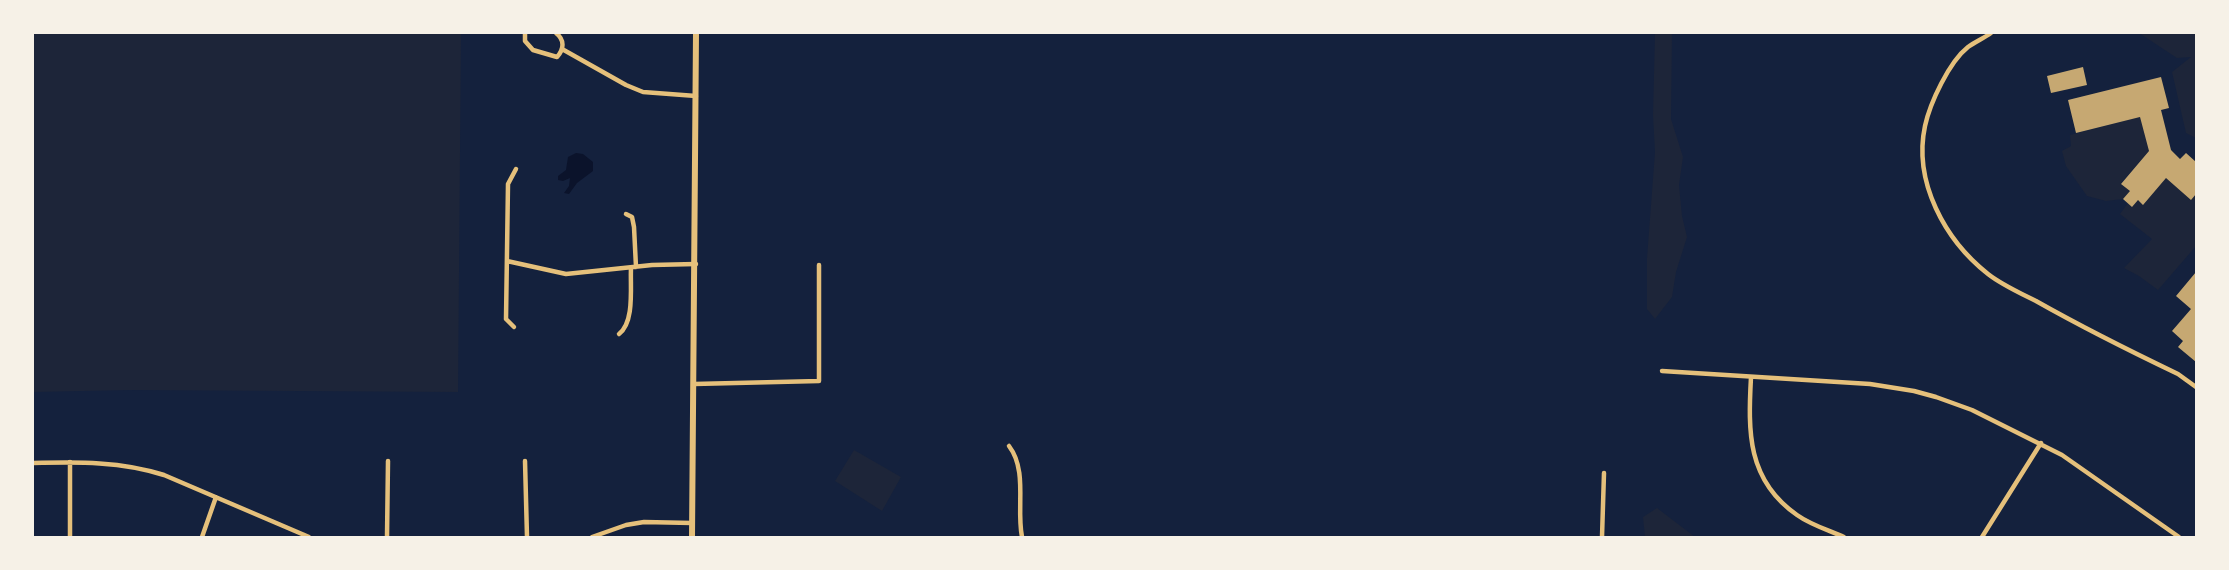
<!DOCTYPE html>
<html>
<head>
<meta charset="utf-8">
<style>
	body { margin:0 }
	#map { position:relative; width:2229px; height:570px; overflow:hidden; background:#14213d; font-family:"Varela Round",sans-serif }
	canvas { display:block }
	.frame { position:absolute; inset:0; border:34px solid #f6f1e7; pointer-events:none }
</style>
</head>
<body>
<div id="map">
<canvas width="2229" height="570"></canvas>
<div class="frame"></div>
</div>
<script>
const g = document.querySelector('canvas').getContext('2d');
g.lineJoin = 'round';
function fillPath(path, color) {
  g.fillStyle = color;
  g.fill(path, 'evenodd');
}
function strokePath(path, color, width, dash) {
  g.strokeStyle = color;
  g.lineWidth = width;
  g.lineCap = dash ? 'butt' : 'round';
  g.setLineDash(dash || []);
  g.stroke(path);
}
fillPath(new Path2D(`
	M33 33H461L458 392 131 390 33 392Z
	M1655 33H1672L1671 119 1683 157 1679 185 1682 216 1687 237 1676 272 1672 297 1655 319 1647 309V258L1655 152 1653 115Z
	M2139 33H2196V138L2186 133 2172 72 2191 57 2177 58Z
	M2140 117 2149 151 2121 183 2130 191 2123 199 2106 201 2087 196 2066 166 2062 151 2071 146 2070 135Z
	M2166 178 2196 194V246L2158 290 2139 276 2124 268 2152 239 2120 214 2128 203Z
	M854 450 901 477 882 511 835 481Z
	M1657 508 1695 537H1645L1643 517Z`), '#1d2539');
fillPath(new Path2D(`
	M576 153 583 154 593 162V171L577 183 569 194 564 193 569 186 570 178 563 181 558 180V176L566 170 568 157Z`), '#0b132b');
fillPath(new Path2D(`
	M2083 67 2087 85 2051 93 2047 76Z
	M2161 77 2169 108 2161 110 2171 150 2180 159 2186 153 2196 162V194L2191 200 2166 178 2143 205 2138 200 2132 207 2123 199 2130 191 2121 184 2149 151 2140 117 2076 133 2068 100Z
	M2196 272V362L2178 347 2183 341 2172 331 2191 309 2176 296Z`), '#c6a872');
strokePath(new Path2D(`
	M525 33V41L533 50 557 57C564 49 565 40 556 33
	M1991 33C1984 38 1975 42 1968 47 1949 62 1930 103 1925 126 1913 182 1945 240 1988 274 2002 285 2020 293 2036 301 2082 327 2130 351 2178 374L2196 387
	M562 49 626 85 643 92 696 96
	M626 214 632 217 634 227 636 267
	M507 261 566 274 652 265 696 264
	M514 327 506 319 508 184 516 169
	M619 334C635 322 630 286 631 268
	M1662 371 1870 384 1914 391 1936 397 1972 410 2062 455 2179 537
	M1751 377C1748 432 1747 480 1797 515 1811 525 1828 530 1844 537
	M694 384 819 381V265
	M1009 446C1028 471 1016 508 1022 537
	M525 461 527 537
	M70 462V537
	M33 463C78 462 121 461 164 475L309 537
	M202 537 216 497
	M387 537 388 461
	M592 537 626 525 644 522 692 523
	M1602 537 1604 473
	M1982 537 2041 443`), '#e5c07b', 4.5);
strokePath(new Path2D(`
	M692 537 696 33`), '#e5c07b', 6);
</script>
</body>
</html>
